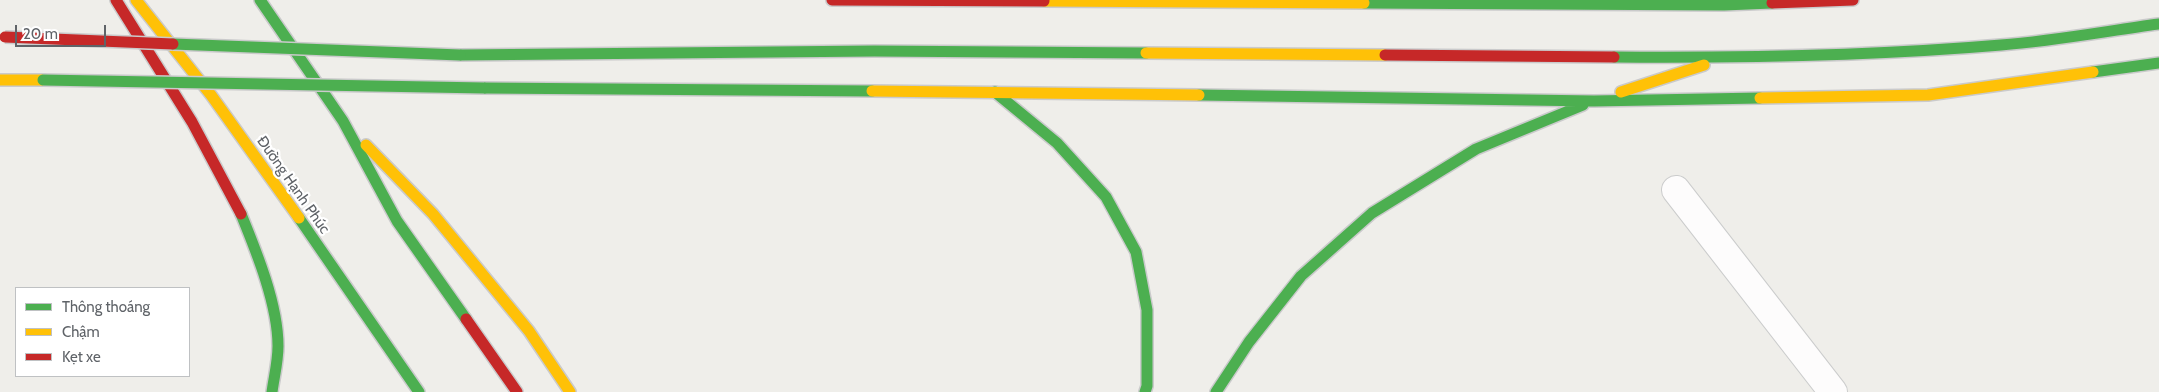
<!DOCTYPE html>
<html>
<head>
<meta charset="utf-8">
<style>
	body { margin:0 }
	#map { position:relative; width:2159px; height:392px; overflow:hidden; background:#efeeea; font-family:Cabin,sans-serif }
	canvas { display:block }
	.legend { position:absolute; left:15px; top:287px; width:175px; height:90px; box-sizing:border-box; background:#fff; border:1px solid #bfc1c3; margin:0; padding:6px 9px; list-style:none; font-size:15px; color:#5f6368 }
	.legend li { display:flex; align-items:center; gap:10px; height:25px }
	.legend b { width:25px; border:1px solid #bfc1c3 }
	.scale { position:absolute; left:15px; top:25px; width:91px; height:22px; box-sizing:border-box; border:2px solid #5f6368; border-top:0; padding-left:6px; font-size:15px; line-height:18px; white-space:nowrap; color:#5f6368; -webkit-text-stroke:4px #fff; paint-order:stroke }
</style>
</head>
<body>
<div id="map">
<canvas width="2159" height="392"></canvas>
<ul class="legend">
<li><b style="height:6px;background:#4caf50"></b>Thông thoáng</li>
<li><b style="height:6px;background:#ffc107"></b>Chậm</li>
<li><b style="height:6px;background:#c62828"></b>Kẹt xe</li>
</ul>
<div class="scale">20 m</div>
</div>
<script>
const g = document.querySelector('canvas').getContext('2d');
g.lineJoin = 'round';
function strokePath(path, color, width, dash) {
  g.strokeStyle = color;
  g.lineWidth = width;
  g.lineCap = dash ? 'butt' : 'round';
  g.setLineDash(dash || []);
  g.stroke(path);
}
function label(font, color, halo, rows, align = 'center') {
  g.font = font + ' Cabin,sans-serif';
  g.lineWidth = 4.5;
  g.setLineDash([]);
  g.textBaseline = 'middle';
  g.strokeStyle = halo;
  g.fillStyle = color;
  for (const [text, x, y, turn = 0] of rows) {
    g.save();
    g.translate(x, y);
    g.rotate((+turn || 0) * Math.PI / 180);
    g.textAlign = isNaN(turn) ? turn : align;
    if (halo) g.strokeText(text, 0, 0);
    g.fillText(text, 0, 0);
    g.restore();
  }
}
const street = new Path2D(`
	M1676 190 1833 392`);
const fast = new Path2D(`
	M260 0 343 121 397 221 466 319
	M1364 3 1724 5 1772 3
	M460 55 874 51 1146 53
	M1614 57C1744 58 1872 56 2001 45 2054 41 2107 31 2159 24
	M2093 72 2159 63
	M484 88 872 91
	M995 92 1057 143 1106 197 1136 252 1147 310V386L1145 392
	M1199 95 1594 101 1760 98
	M241 214C257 253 278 305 278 346 278 362 274 377 272 392
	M299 218 419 392
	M1216 392 1249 342 1301 276 1372 213 1476 149 1583 105`);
const slow = new Path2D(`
	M136 0 211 95 299 218
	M1044 1 1364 3
	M1146 53 1385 55
	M0 80H43
	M872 91 1199 95
	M1621 92 1704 65
	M1760 98 1928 95 2093 72
	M366 145 433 214 529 331 570 392`);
const jam = new Path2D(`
	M116 0 192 122 241 214
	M832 0 1044 1
	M1772 3 1853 0
	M1385 55 1614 57
	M466 319 517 392`);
strokePath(street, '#cbcccc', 30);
strokePath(fast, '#cacacb', 14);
strokePath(slow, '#cacacb', 14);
strokePath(jam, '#cacacb', 14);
strokePath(street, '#fdfcfc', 28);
strokePath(fast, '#4caf50', 11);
strokePath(slow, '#ffc107', 11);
strokePath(jam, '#c62828', 11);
const fastBridge = new Path2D(`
	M173 44 460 55
	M43 80 484 88`);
const jamBridge = new Path2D(`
	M5 37 173 44`);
strokePath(fastBridge, '#cacacb', 14, []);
strokePath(jamBridge, '#cacacb', 14, []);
strokePath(fastBridge, '#4caf50', 11);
strokePath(jamBridge, '#c62828', 11);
label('15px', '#5f6368', '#fff', [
	["Đường Hạnh Phúc",293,185,55]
]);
</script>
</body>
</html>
